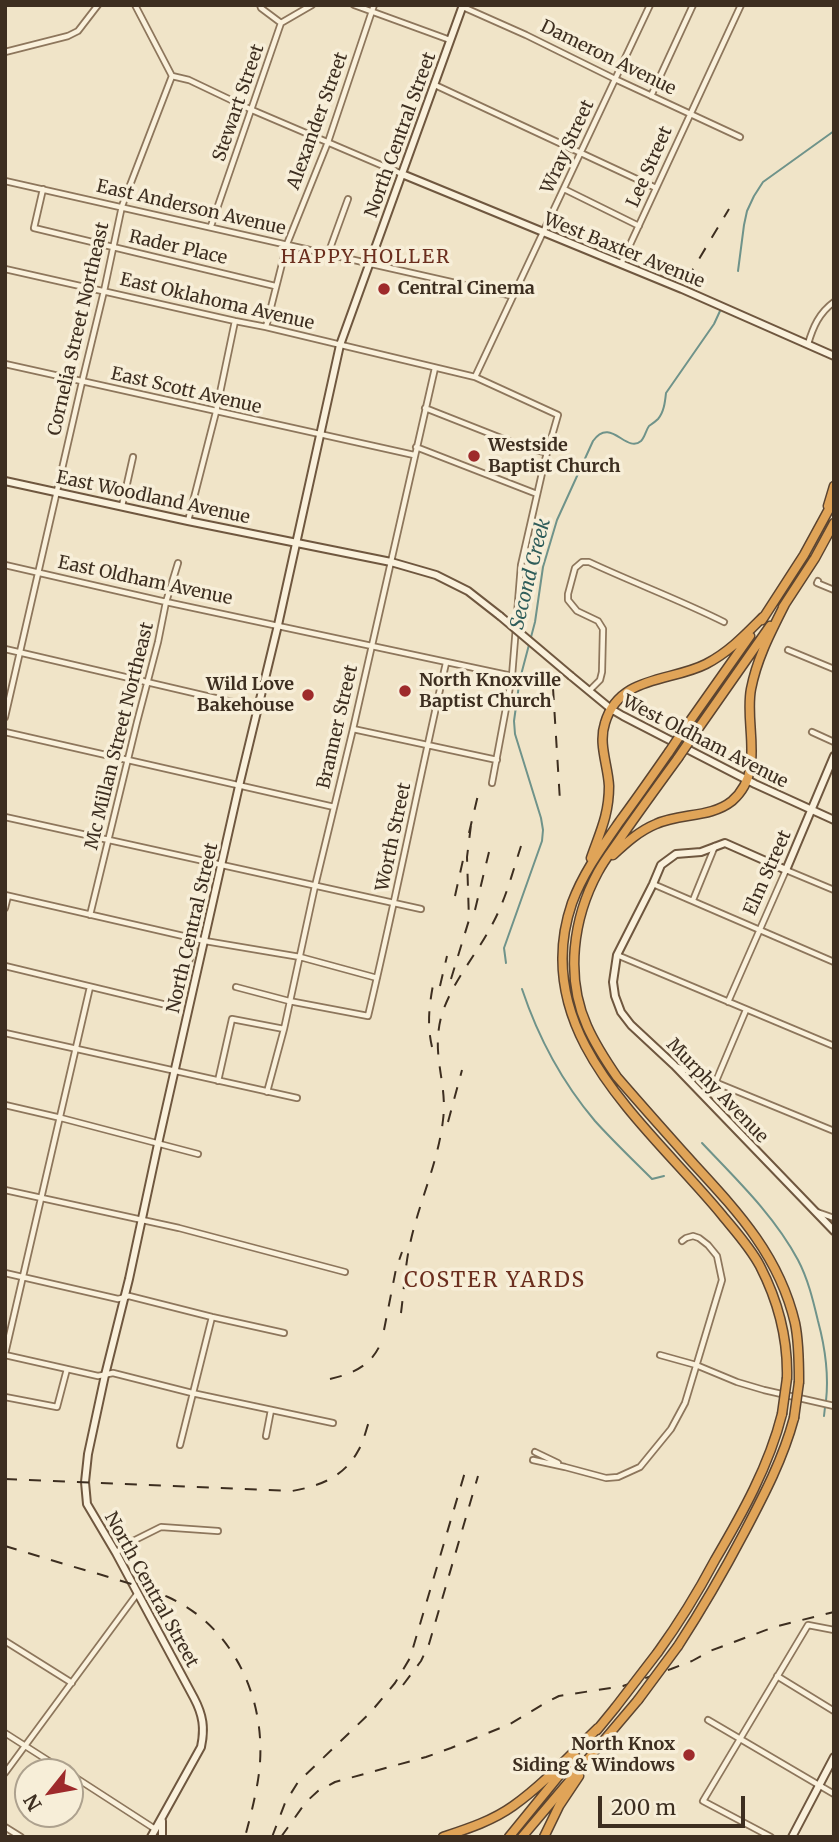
<!DOCTYPE html>
<html>
<head>
<meta charset="utf-8">
<style>
	body { margin:0 }
	#map { position:relative; width:839px; height:1842px; overflow:hidden; background:#f0e4c8; font-family:Merriweather,serif }
	canvas { display:block }
	.frame { position:absolute; inset:0; border:7px solid #3d2e20; pointer-events:none }
	.north { position:absolute; left:14px; top:1758px; width:70px; height:70px; box-sizing:border-box; background:#f7eed8; border:2px solid #ada18e; border-radius:50%; rotate:239deg; font-size:19px; font-weight:700; line-height:28px; text-align:center; color:#3d2e20 }
	.north::after { content:''; display:block; margin:auto; width:24px; height:32px; background:#9e2a2b; clip-path:polygon(50% 0,100% 100%,50% 72%,0 100%) }
	.scale { position:absolute; left:598px; top:1796px; width:147px; height:32px; box-sizing:border-box; border:4px solid #3d2e20; border-top:0; padding-left:9px; font-size:21px; line-height:24px; white-space:nowrap; color:#3d2e20; -webkit-text-stroke:5px #f7eed8; paint-order:stroke }
</style>
</head>
<body>
<div id="map">
<canvas width="839" height="1842"></canvas>
<div class="frame"></div>
<div class="north">N</div>
<div class="scale">200 m</div>
</div>
<script>
const g = document.querySelector('canvas').getContext('2d');
g.lineJoin = 'round';
function strokePath(path, color, width, dash) {
  g.strokeStyle = color;
  g.lineWidth = width;
  g.lineCap = dash ? 'butt' : 'round';
  g.setLineDash(dash || []);
  g.stroke(path);
}
function label(font, color, halo, rows, align = 'center') {
  g.font = font + ' Merriweather,serif';
  g.lineWidth = 7;
  g.setLineDash([]);
  g.textBaseline = 'middle';
  g.strokeStyle = halo;
  g.fillStyle = color;
  for (const [text, x, y, turn = 0] of rows) {
    g.save();
    g.translate(x, y);
    g.rotate((+turn || 0) * Math.PI / 180);
    g.textAlign = isNaN(turn) ? turn : align;
    if (halo) g.strokeText(text, 0, 0);
    g.fillText(text, 0, 0);
    g.restore();
  }
}
strokePath(new Path2D(`
	M738 271 744 225 747 211 754 196 763 182 834 131
	M521 675 535 622 543 567 557 520 593 441C611 416 626 454 641 441 645 437 646 430 649 426 652 424 655 422 658 419 664 412 665 402 666 393L714 324 720 311
	M506 963 504 948 542 841 543 830 541 818 515 734 514 721 519 685
	M522 989C538 1037 562 1082 595 1121 613 1141 633 1160 652 1179L664 1176
	M702 1143C736 1179 774 1215 798 1260 808 1279 813 1300 818 1321 825 1347 829 1374 826 1401
	M824 1416 825 1407`), '#6f938a', 2);
const street = new Path2D(`
	M135 5 172 76 189 80 252 110 402 174
	M260 5 261 8 281 23
	M354 5 450 40
	M463 7 526 35 615 79 740 137
	M5 52 68 36 78 31 98 5
	M435 85 656 188
	M651 96 693 5
	M5 181 513 296
	M43 189 34 228 275 286
	M564 189 639 226
	M211 226 281 23 312 5
	M328 254 348 199
	M621 264 741 5
	M5 269 235 321 266 327 475 377 558 415 545 460 521 565 512 676 492 783
	M266 327 287 244 328 142 374 5
	M808 344C813 327 819 313 834 302
	M5 364 414 455
	M475 377 650 5
	M425 408 524 447 547 453
	M416 447 537 494
	M122 506 133 457
	M188 521 216 412 235 321
	M5 565 166 602 512 676
	M818 581 817 583 834 590
	M5 649 258 708
	M788 650 834 669
	M589 691 600 680 602 672 603 629 598 621 577 611 568 600V594L575 568 582 562H589C634 583 680 600 724 622
	M5 717 82 382 104 291 122 206 172 76
	M353 729 497 760
	M5 732 334 807
	M812 732 834 742
	M5 817 421 909
	M653 884 834 962
	M5 895 205 941 300 957 377 978
	M693 900 715 846
	M5 908 8 896
	M90 915 137 722 158 642 166 602 178 563
	M617 955 834 1046
	M5 966 175 1007 179 1000 195 939
	M236 987 289 1001 368 1016C396 899 419 780 446 663
	M728 1002 786 870 834 890
	M5 1033 297 1098
	M678 1067 834 1131
	M218 1081 232 1019 284 1029
	M716 1081 746 1010
	M267 1092 284 1029 315 886 353 729 435 368
	M5 1105 61 1118 198 1154
	M5 1190 179 1228 345 1272
	M817 1212 834 1218
	M5 1273 118 1299 129 1296 212 1317 284 1333
	M5 1354 90 987
	M5 1355 98 1376 113 1373 192 1393 333 1423
	M660 1355 696 1365 737 1382 764 1390 834 1406
	M5 1397 57 1407 67 1369
	M266 1436 271 1410
	M180 1445 212 1317
	M535 1452 558 1463
	M533 1460 565 1467 606 1478 618 1477 640 1467 671 1429 685 1403 722 1280 717 1256 708 1245 699 1238 693 1236 686 1238 682 1241
	M116 1553 125 1545 161 1527 218 1531
	M5 1641 72 1683
	M777 1676 834 1711
	M708 1720 834 1794
	M5 1733 66 1772
	M5 1773 137 1594
	M70 1774 155 1829
	M5 1827 21 1837
	M771 1837 703 1801 808 1625 834 1630`);
const secondary = new Path2D(`
	M402 174 682 289 834 356
	M5 481 188 521 391 562 436 575 468 591 500 616
	M571 676 611 709 623 716 755 784 834 820
	M834 756 786 870 725 843 701 852 676 854 661 865 653 884 617 955 613 982 615 996 621 1012 631 1025 674 1065 834 1231
	M151 1837 201 1747C205 1728 203 1715 194 1698L116 1553 87 1504 85 1482 88 1454 105 1375 129 1279 158 1144 239 786 278 625 340 345 463 5
	M162 1837V1821
	M792 1837 834 1757`);
const highway = new Path2D(`
	M828 506 834 486
	M783 607 815 558 834 523
	M762 620 804 555 834 500
	M683 731 750 636
	M693 736 770 626
	M669 752C653 775 637 798 620 821 602 847 583 873 572 903 527 1034 649 1126 722 1215 735 1231 750 1247 760 1266 778 1301 788 1338 787 1378
	M678 758C659 784 640 810 622 836 614 848 605 859 598 872 573 918 565 977 587 1026 595 1044 606 1061 617 1077 642 1106 667 1134 692 1162 737 1211 779 1255 795 1323 799 1342 799 1362 799 1382
	M613 855C626 843 639 831 656 824 680 813 711 818 732 801 766 772 744 725 751 689 757 658 771 632 785 604
	M591 858C600 832 609 815 609 786 608 765 598 744 605 723 619 675 671 682 706 664 729 652 745 635 763 617
	M678 1646C702 1609 724 1571 744 1533 764 1495 783 1459 794 1418
	M658 1652C679 1623 698 1592 715 1560 742 1514 769 1466 782 1414
	M597 1730 615 1708
	M443 1837C467 1829 492 1821 513 1806 544 1784 571 1754 598 1728
	M509 1837 575 1756
	M522 1837 638 1700
	M544 1837 559 1806 579 1776`);
strokePath(street, '#8d765c', 8);
strokePath(secondary, '#6f573f', 10);
strokePath(highway, '#5b4430', 11);
strokePath(street, '#faf1dc', 4.5);
strokePath(secondary, '#faf1dc', 6);
strokePath(highway, '#e0a458', 8);
strokePath(new Path2D(`
	M687 279 729 209
	M553 688 560 801
	M469 833 478 795
	M455 896 463 860
	M475 910 489 852
	M451 979 469 920 467 857 471 825
	M440 986 447 956
	M432 1047C427 1025 429 1007 433 985
	M448 1122 462 1070
	M401 1313C404 1290 405 1266 410 1244 419 1202 438 1163 443 1120 448 1082 430 1055 442 1014 453 980 478 953 494 921 506 898 513 871 521 846
	M384 1330 396 1269 402 1252
	M330 1379C351 1374 369 1367 379 1347
	M5 1479 292 1491C320 1486 344 1477 358 1451 364 1441 366 1429 370 1419
	M5 1546C38 1556 70 1566 102 1575 124 1582 147 1588 168 1597 237 1628 270 1707 258 1780 255 1799 250 1818 245 1837
	M403 1685 421 1661 429 1644 478 1476
	M272 1837 285 1803 298 1782 370 1713 395 1683 410 1658 465 1472
	M281 1837 306 1802 318 1791 335 1782 426 1757 451 1748 510 1724 547 1702 559 1696 623 1686 671 1669 692 1661 710 1651 774 1627 834 1612`), '#3d2e20', 2, [12, 12]);
const secondaryBridge = new Path2D(`
	M500 616 571 676`);
const highwayBridge = new Path2D(`
	M669 752 683 731
	M678 758 693 736
	M782 1414 787 1378
	M794 1418 799 1382
	M638 1700 678 1646
	M615 1708 658 1652`);
strokePath(secondaryBridge, '#6f573f', 10, []);
strokePath(highwayBridge, '#5b4430', 11, []);
strokePath(secondaryBridge, '#faf1dc', 6);
strokePath(highwayBridge, '#e0a458', 8);
for (const [x, y, r, color] of [
	[384,289,7,"#9e2a2b"],
	[474,456,7,"#9e2a2b"],
	[405,691,7,"#9e2a2b"],
	[308,695,7,"#9e2a2b"],
	[689,1755,7,"#9e2a2b"]
]) {
  const dot = new Path2D();
  dot.arc(x, y, r, 0, 2 * Math.PI);
  g.fillStyle = color;
  g.fill(dot);
  strokePath(dot, '#f7eed8', 2.5);
}
label('18px', '#3d2e20', '#f7eed8', [
	["Dameron Avenue",608,58,26],
	["Stewart Street",239,103,-71],
	["Alexander Street",318,121,-70],
	["North Central Street",401,135,-70],
	["Wray Street",568,147,-65],
	["Lee Street",650,167,-66],
	["East Anderson Avenue",191,208,13],
	["Rader Place",178,248,13],
	["West Baxter Avenue",624,251,22],
	["East Oklahoma Avenue",217,302,13],
	["Cornelia Street Northeast",79,329,-77],
	["East Scott Avenue",186,391,13],
	["East Woodland Avenue",153,498,12],
	["East Oldham Avenue",145,581,12],
	["Branner Street",338,727,-77],
	["Mc Millan Street Northeast",120,736,-76],
	["West Oldham Avenue",705,742,27],
	["Worth Street",394,837,-78],
	["Elm Street",768,873,-66],
	["North Central Street",193,928,-77],
	["Murphy Avenue",717,1091,46],
	["North Central Street",151,1590,61]
]);
label('bold 18px', '#3d2e20', '#f7eed8', [
	["Central Cinema",398,289],
	["Westside",488,446],
	["Baptist Church",488,467],
	["North Knoxville",419,681],
	["Baptist Church",419,702],
	["Wild Love",294,685,"right"],
	["Bakehouse",294,706,"right"],
	["North Knox",675,1745,"right"],
	["Siding & Windows",675,1766,"right"]
], 'left');
g.letterSpacing = '2px';
label('19px', '#6b2e1e', '#f7eed8', [
	["HAPPY HOLLER",366,258]
]);
g.letterSpacing = '0px';
label('italic 19px', '#2f5d5a', '#f7eed8', [
	["Second Creek",531,574,-76]
]);
g.letterSpacing = '2px';
label('21px', '#6b2e1e', '#f7eed8', [
	["COSTER YARDS",495,1281]
]);
g.letterSpacing = '0px';
</script>
</body>
</html>
